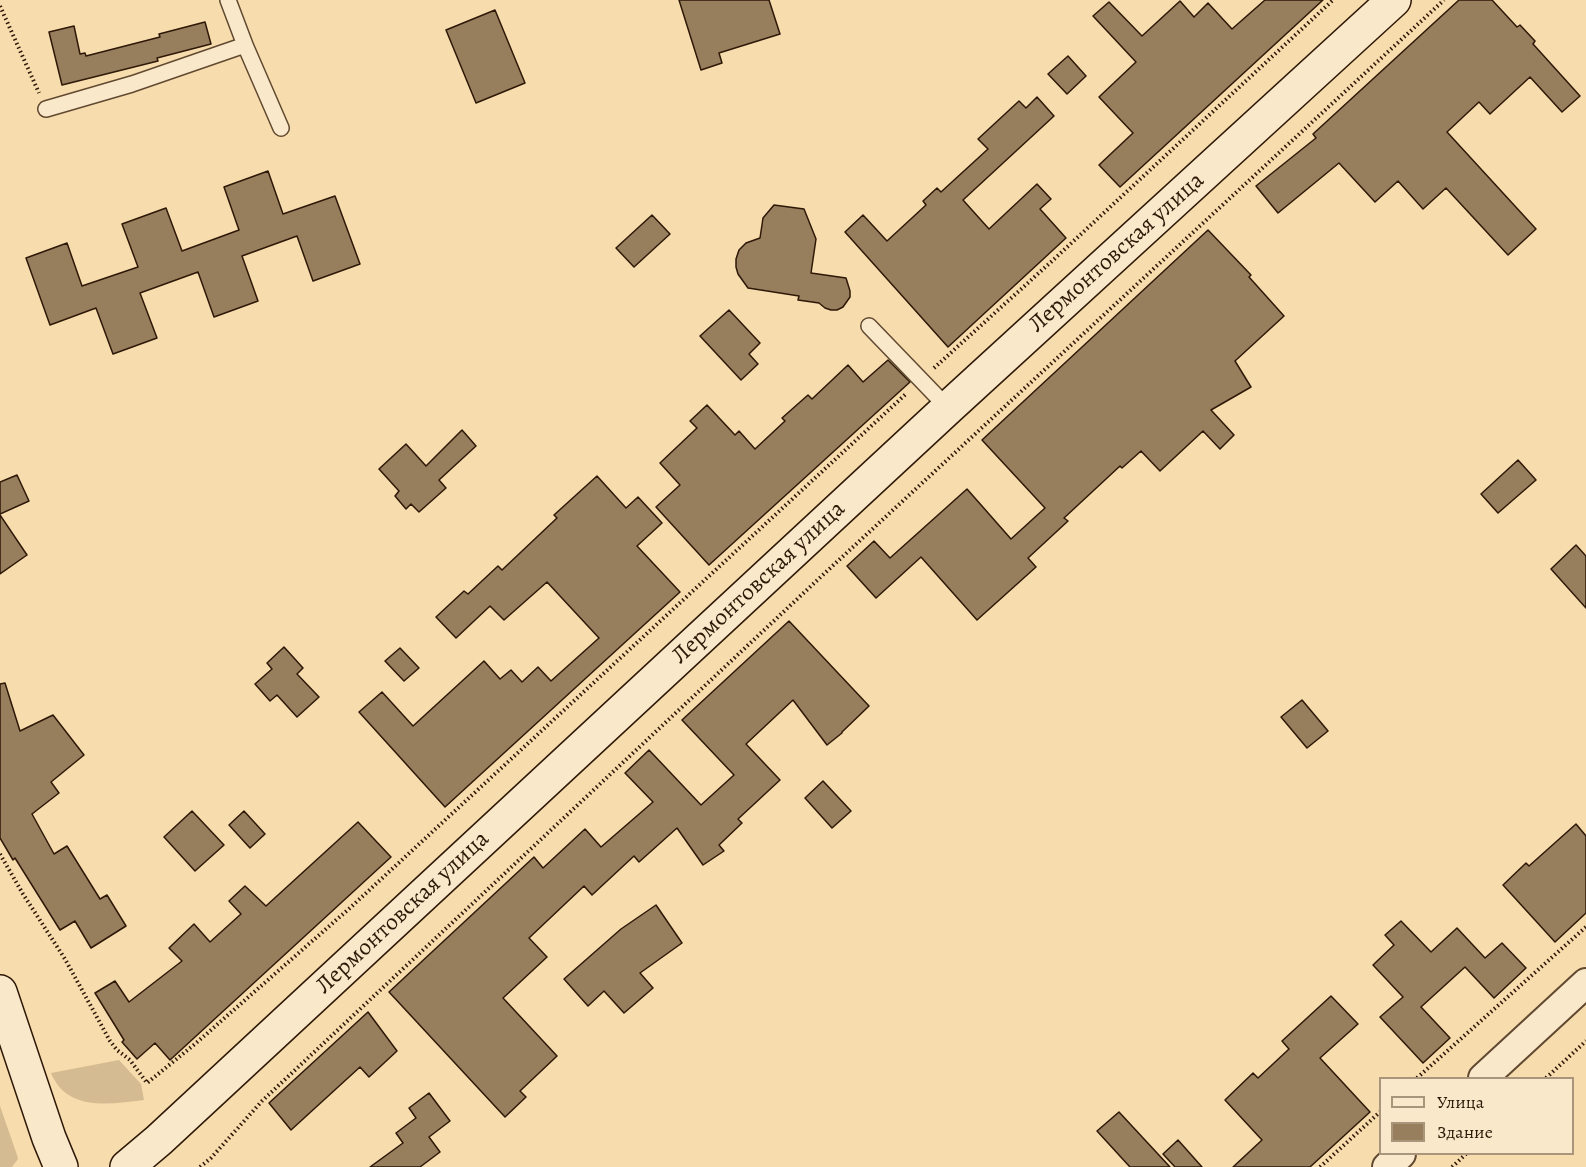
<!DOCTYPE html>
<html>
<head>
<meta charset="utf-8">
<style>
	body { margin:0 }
	#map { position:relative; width:1586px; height:1167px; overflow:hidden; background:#f7dcad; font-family:Alegreya,serif }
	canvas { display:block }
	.legend { position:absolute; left:1379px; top:1077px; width:195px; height:78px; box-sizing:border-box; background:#fae8ca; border:2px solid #a8957c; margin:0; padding:8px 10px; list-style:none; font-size:18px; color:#2e1807 }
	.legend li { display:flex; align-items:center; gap:12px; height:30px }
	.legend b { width:30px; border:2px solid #a8957c }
</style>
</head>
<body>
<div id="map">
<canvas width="1586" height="1167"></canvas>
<ul class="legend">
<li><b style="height:8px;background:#fae8ca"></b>Улица</li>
<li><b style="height:16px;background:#977e5d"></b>Здание</li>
</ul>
</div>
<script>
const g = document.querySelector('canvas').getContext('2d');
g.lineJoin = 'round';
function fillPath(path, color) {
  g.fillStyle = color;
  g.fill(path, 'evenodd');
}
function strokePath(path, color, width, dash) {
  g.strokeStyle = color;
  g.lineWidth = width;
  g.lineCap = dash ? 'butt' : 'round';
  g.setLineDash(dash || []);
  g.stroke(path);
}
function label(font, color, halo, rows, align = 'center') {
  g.font = font + ' Alegreya,serif';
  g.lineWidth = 4.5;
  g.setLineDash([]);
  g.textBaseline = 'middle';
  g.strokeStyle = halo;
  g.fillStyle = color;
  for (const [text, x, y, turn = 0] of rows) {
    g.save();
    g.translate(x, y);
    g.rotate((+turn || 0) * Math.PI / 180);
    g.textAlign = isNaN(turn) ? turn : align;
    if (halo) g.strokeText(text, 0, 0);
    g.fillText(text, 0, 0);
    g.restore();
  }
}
fillPath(new Path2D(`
	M119 1060 141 1084 144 1100C110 1104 67 1112 51 1073Z
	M0 1106 17 1155 18 1159 12 1167H0Z`), '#d5bb91');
const building = new Path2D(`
	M679 0H769L780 34 719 53 722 63 701 70Z
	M1265 0H1323L1120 187 1099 165 1133 133 1099 97 1136 62 1093 16 1109 2 1142 36 1180 1 1194 17 1208 3 1232 29Z
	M1459 0H1492L1517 27 1520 25 1535 41 1533 44 1580 96 1562 112 1530 77 1490 114 1479 102 1447 132 1536 229 1508 255 1446 188 1423 209 1398 181 1375 202 1339 163 1278 213 1256 186 1316 138 1313 134Z
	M495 10 525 83 476 103 446 30Z
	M205 22 211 44 157 58 158 61 62 85 49 32 74 26 80 54 85 53 86 56 160 37 159 34Z
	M1068 56 1086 76 1067 94 1048 74Z
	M1037 97 1054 116 963 200 989 229 1037 184 1051 199 1040 209 1066 238 948 347 845 232 863 215 887 241 926 205 923 201 937 188 941 192 988 149 978 139 1019 101 1026 108Z
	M268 171 283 214 335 196 360 264 313 281 297 236 242 256 258 301 214 317 198 272 140 293 157 338 113 354 96 308 50 325 26 258 67 243 82 286 138 267 122 224 166 208 182 251 239 230 224 187Z
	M774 205 804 209 816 239 811 273 846 278 850 291V297L843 307 837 310H831L825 308 819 303 798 300 799 296 748 288 738 274 736 267V259L739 250 746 243 760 238 763 218Z
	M652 215 670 234 634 267 616 248Z
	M1208 230 1251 275 1249 277 1284 316 1235 361 1251 387 1211 410 1234 435 1220 449 1203 431 1160 471 1141 451 1122 468 1120 466 1064 518 1068 521 1028 558 1036 567 977 620 921 557 876 598 847 566 874 541 890 558 967 489 1011 539 1045 508 982 440Z
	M729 310 760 343 749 354 758 364 741 380 700 336Z
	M888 360 910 382 709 565 656 507 680 485 660 463 697 428 690 421 707 405 735 435 739 431 755 449 785 421 782 418 808 395 812 399 848 365 863 382Z
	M462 430 476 446 439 480 446 488 419 512 411 504 406 509 395 496 399 491 379 469 406 444 426 466Z
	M1518 460 1536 480 1498 513 1481 494Z
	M17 475 29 501 0 514V482Z
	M597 476 626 508 638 497 662 523 637 546 680 592 445 807 359 712 382 692 413 726 484 661 500 679 511 670 522 682 538 667 551 681 599 638 547 582 504 620 490 606 456 638 436 617 464 591 468 594 498 566 502 570 557 518 554 515Z
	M0 515 27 555 0 574Z
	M1576 545 1586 556V608L1551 569Z
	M789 621 869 706 842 732V733L827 745 793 700 746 744 780 780 738 819 742 823 719 845 724 851 703 865 677 828 639 862 634 856 592 895 584 886 529 938 547 957 503 998 557 1056 520 1091 526 1097 505 1117 389 992 534 857 543 868 585 829 601 847 653 802 625 773 649 750 701 805 734 775 682 720Z
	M284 647 303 668 297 674 319 697 297 717 277 695 270 701 255 684 272 669 267 663Z
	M400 648 419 668 404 681 385 661Z
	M5 683 20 731 53 715 84 755 51 782 59 793 32 814 54 854 67 846 100 899 107 895 126 926 91 948 75 921 60 930 15 858 13 860 0 838V684Z
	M1302 700 1328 731 1307 748 1281 717Z
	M823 781 851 811 832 828 805 798Z
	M192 811 224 845 195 871 164 837Z
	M244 811 265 834 250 848 229 825Z
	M358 822 391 857 170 1060 155 1043 137 1059 122 1042 124 1040 95 993 115 981 129 1002 182 961 169 948 194 924 210 942 241 914 229 901 245 886 266 906Z
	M1576 824 1586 836V913L1555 942 1503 885 1526 863 1529 866Z
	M656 905 682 943 640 973 653 988 624 1013 604 991 588 1006 564 979 621 929Z
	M1401 921 1431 952 1457 928 1485 958 1502 943 1526 968 1494 998 1465 967 1421 1007 1450 1038 1423 1063 1380 1017 1403 997 1373 965 1394 945 1385 935Z
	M1331 996 1358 1024 1320 1058 1370 1112 1310 1167H1233L1262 1140 1225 1100 1253 1073 1258 1078 1289 1049 1282 1041Z
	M368 1012 397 1051 369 1077 360 1067 291 1130 269 1103Z
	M429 1093 450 1121 429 1137 440 1152 420 1167H370L403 1143 396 1133 416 1118 409 1108Z
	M1119 1112 1170 1167H1130L1097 1131Z
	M1178 1140 1202 1167H1175L1163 1154Z`);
fillPath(building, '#977e5d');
strokePath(building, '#2e1807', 1.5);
const lane = new Path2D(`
	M245 45 281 128
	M46 109 132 84 245 45 228 0
	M869 326 948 408`);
const street = new Path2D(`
	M1483 1078 1586 983
	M1387 1167 1401 1154`);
const secondary = new Path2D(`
	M0 992 49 1138 61 1167
	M127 1167 159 1140 948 408 1394 0`);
strokePath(lane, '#604930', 18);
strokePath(street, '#604930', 32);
strokePath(secondary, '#2e1807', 36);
strokePath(new Path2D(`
	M0 6 39 93
	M934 368 1051 262 1333 0
	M0 854 23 894 65 959 110 1041 117 1050 130 1060 147 1083 195 1044 351 907 907 393
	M1417 1078 1586 927
	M1546 1078 1586 1041
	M200 1167 211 1158 262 1101 826 572 1444 0
	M1320 1167 1380 1112
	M1452 1167 1466 1154`), '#2e1807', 4, [1.5, 3]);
strokePath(lane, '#fae8ca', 15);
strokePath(street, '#fae8ca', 28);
strokePath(secondary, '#fae8ca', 33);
label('24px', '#2e1807', '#fae8ca', [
	["Лермонтовская улица",1117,253,-42],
	["Лермонтовская улица",759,583,-43],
	["Лермонтовская улица",403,913,-43]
]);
</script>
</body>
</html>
